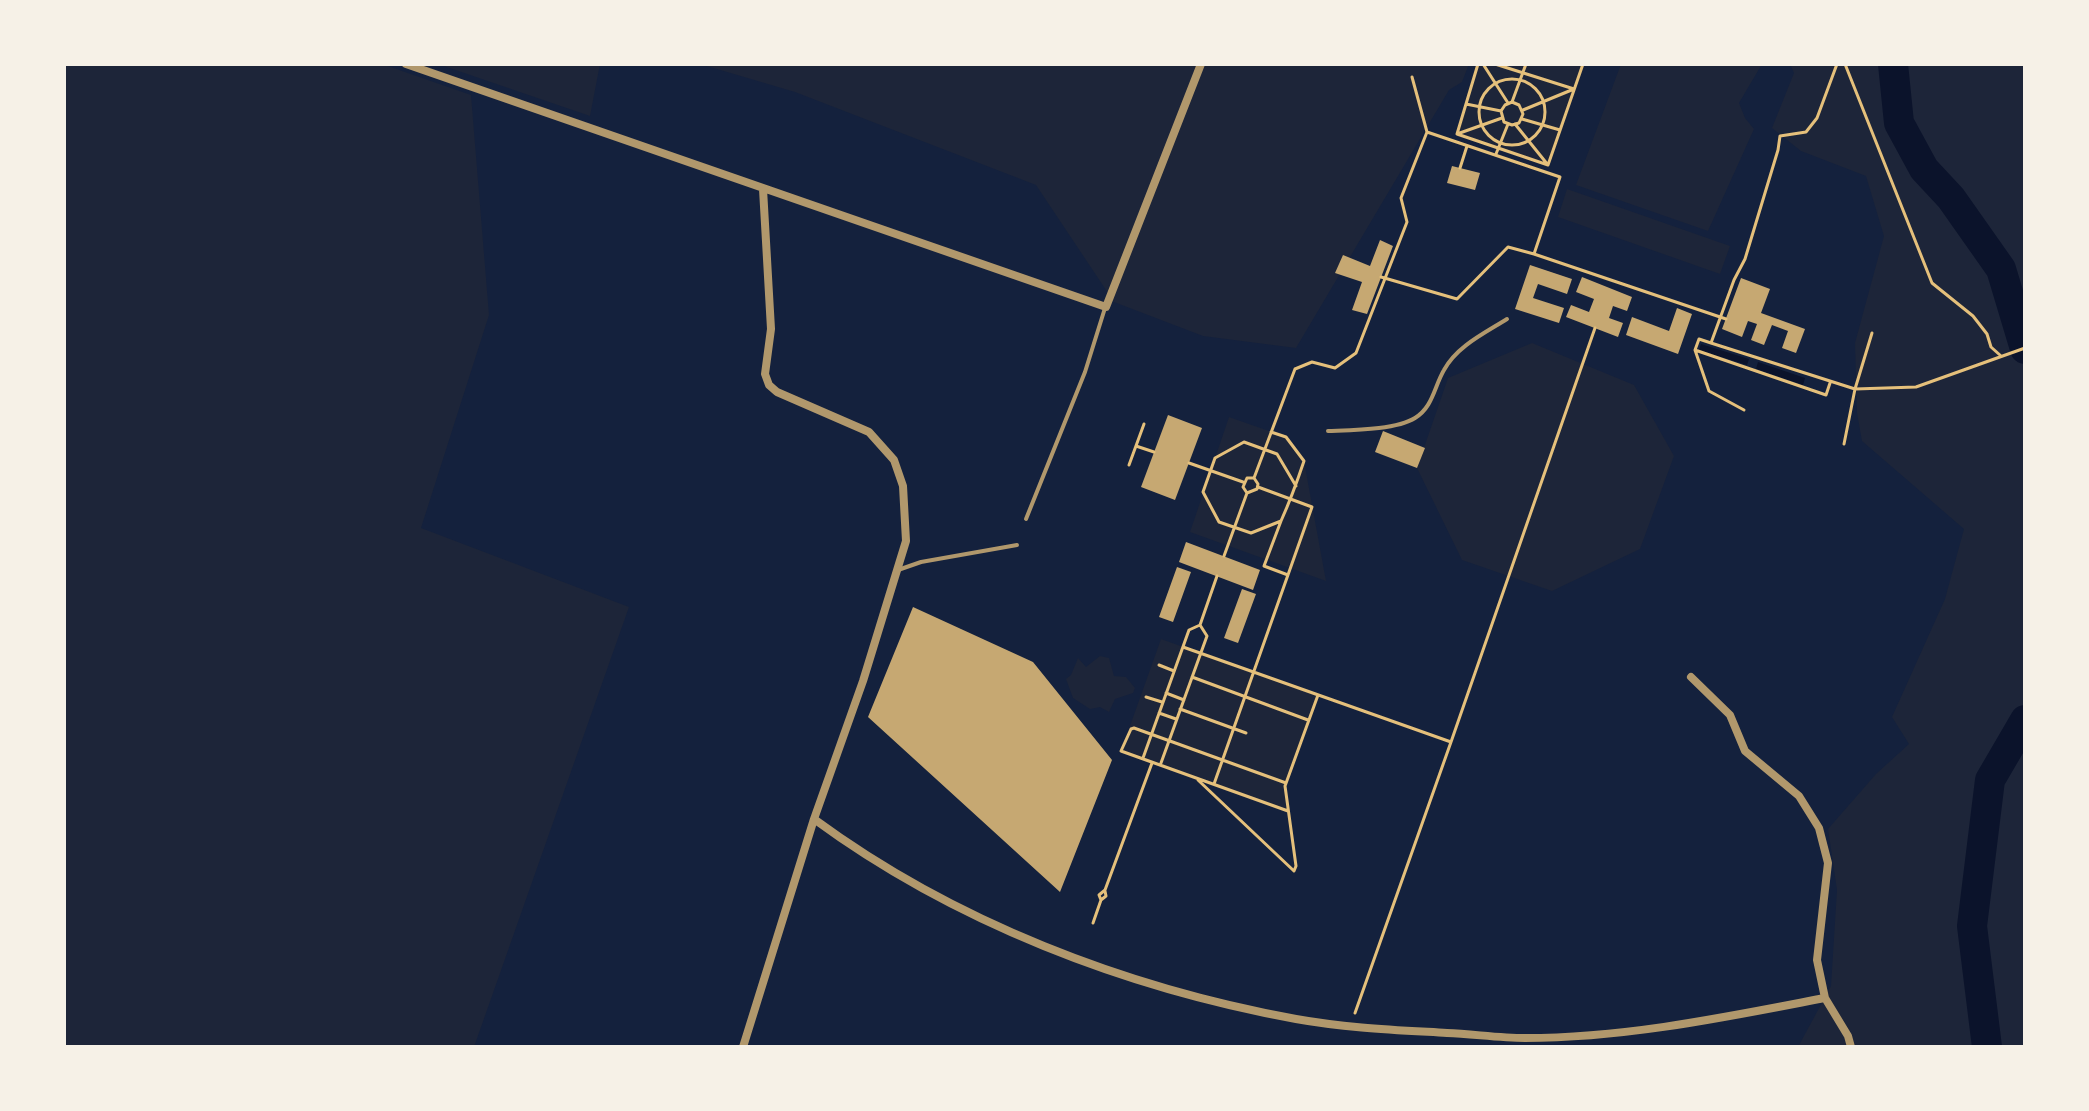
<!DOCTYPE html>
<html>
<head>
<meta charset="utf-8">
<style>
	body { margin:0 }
	#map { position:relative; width:2089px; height:1111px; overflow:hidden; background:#14213d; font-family:Figtree,sans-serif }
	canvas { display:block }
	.frame { position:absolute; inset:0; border:66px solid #f6f1e7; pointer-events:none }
</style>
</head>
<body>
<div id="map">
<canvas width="2089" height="1111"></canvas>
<div class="frame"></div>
</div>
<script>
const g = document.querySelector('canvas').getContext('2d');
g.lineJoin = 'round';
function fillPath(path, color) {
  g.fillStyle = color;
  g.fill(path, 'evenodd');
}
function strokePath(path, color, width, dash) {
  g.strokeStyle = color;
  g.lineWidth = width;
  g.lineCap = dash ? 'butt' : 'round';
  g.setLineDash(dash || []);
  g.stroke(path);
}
fillPath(new Path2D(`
	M64 64H382L471 95 489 315 421 528 629 607 474 1047H64Z
	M438 64H600L590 116Z
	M700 64H1469L1462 82 1449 90 1296 348 1203 336 1114 302 1036 185 795 92Z
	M1478 64H1583L1548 165 1457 134Z
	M1621 64H1762L1739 103 1745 118 1754 129 1708 231 1576 185Z
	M1790 64H2025V1047H1798L1831 986 1837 890 1828 829 1876 774 1909 744 1892 717 1945 599 1964 529 1862 441 1857 413 1855 343 1884 236 1866 176 1801 151 1772 128 1794 73Z
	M1567 189 1730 246 1720 274 1558 217Z
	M1532 343 1634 385 1674 456 1640 549 1552 591 1462 560 1417 468 1448 378Z
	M1229 417 1286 437 1304 461 1326 581 1190 532Z
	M1161 639 1318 695 1286 783 1288 811 1121 751Z
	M1100 656 1109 658 1114 676 1126 677 1135 688 1133 693 1115 699 1109 712 1100 707 1090 709 1073 698 1066 679 1071 675 1078 658 1086 667Z`), '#1d2539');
fillPath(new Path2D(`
	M1701 344 1749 359 1747 365 1699 350Z
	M1758 362 1805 378 1803 385 1756 369Z`), '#0b132b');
strokePath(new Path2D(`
	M1893 64 1899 123 1924 169 1951 198 2001 269 2025 349
	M1987 1047 1972 926 1990 780 2025 720`), '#0b132b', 30);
fillPath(new Path2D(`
	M1452 166 1480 173 1475 190 1447 183Z
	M1380 240 1393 246 1367 314 1352 310 1362 282 1335 273 1343 255 1370 266Z
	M1530 265 1572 279 1567 294 1538 284 1533 298 1564 308 1559 323 1515 309Z
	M1582 277 1632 297 1627 311 1613 306 1609 318 1623 323 1618 337 1566 317 1571 305 1589 312 1594 299 1576 292Z
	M1741 278 1770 289 1761 313 1805 329 1796 353 1782 348 1788 331 1772 325 1764 345 1751 340 1757 324 1748 321 1742 337 1722 329Z
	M1677 308 1692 314 1678 354 1626 335 1632 317 1669 331Z
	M1168 415 1202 428 1175 500 1141 487Z
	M1383 431 1425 448 1417 468 1375 452Z
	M1186 542 1260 570 1253 590 1179 562Z
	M1177 567 1191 572 1173 622 1159 617Z
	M1242 589 1256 594 1238 643 1224 638Z
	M913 607 1033 662 1112 760 1060 892 868 717Z`), '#c6a872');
strokePath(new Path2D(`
	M1478 64 1457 134 1548 165 1583 64
	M1483 64 1508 103
	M1495 64 1574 89
	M1845 64 1932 283 1973 316 1987 334 1991 347 2001 356
	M1412 77 1427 132
	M1479 112a33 33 0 1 1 66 0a33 33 0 1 1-66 0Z
	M1512 102 1519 105 1523 114 1519 123 1512 125 1504 122 1501 111 1505 105 1512 102 1526 64
	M1466 104 1501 111
	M1523 110 1574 89
	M1522 119 1560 130
	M1515 124 1548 165
	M1457 134 1502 118
	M1496 154 1508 124
	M1460 168 1467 146
	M1381 277 1457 299 1508 247 1534 254
	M1711 343 1855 389 1916 387 2025 348
	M1695 350 1826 395 1830 383
	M1744 410 1709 391 1695 350 1699 339 1711 343 1734 280 1745 259 1778 150 1780 136 1806 132 1817 118 1837 64
	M1271 432 1286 437 1304 461C1297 482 1290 501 1281 521L1251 533 1219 522 1203 492 1215 458 1244 442 1277 454 1296 486
	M1844 444 1855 389 1872 333
	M1136 446 1154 452
	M1189 463 1243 482
	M1129 465 1144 424
	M1254 478 1295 369 1312 362 1335 368 1356 353 1407 222 1401 198 1427 132 1560 177 1534 254 1726 319
	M1281 521 1264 566 1288 575
	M1224 556 1247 493 1243 487 1247 478H1254L1258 484 1257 489 1247 493
	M1183 647 1451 742 1355 1013
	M1159 665 1174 671
	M1192 677 1308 720
	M1166 693 1184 700
	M1146 697 1162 702
	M1180 709 1246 733
	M1159 713 1176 719
	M1451 742 1595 328
	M1143 758 1189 630 1200 625 1217 576
	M1161 763 1207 636 1200 625
	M1198 780 1294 871
	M1286 783 1134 728 1131 729 1121 751 1288 811
	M1214 784 1312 507 1258 487
	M1294 871 1296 866 1285 786 1318 695
	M1101 900 1099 895 1105 890 1152 763
	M1093 923 1101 900 1106 896 1105 891`), '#e5c07b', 3);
strokePath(new Path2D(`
	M1328 431C1351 430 1396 430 1415 418 1433 407 1434 387 1444 370 1457 346 1485 333 1507 319
	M1026 519 1085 372 1105 308
	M898 570 921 562 1017 545`), '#b1986c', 4);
strokePath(new Path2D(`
	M406 64 1106 307 1201 64
	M763 189 771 329 765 374 769 385 777 392 869 432 894 460 903 486 906 541 863 681 814 819C954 922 1126 988 1296 1019 1346 1028 1397 1030 1447 1033 1473 1034 1499 1038 1525 1038 1626 1038 1726 1017 1825 998
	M1691 677 1730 715 1745 751 1799 796 1819 828 1828 863 1817 960 1825 998 1848 1036 1851 1047
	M743 1047 814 819`), '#b1986c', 8);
</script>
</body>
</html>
